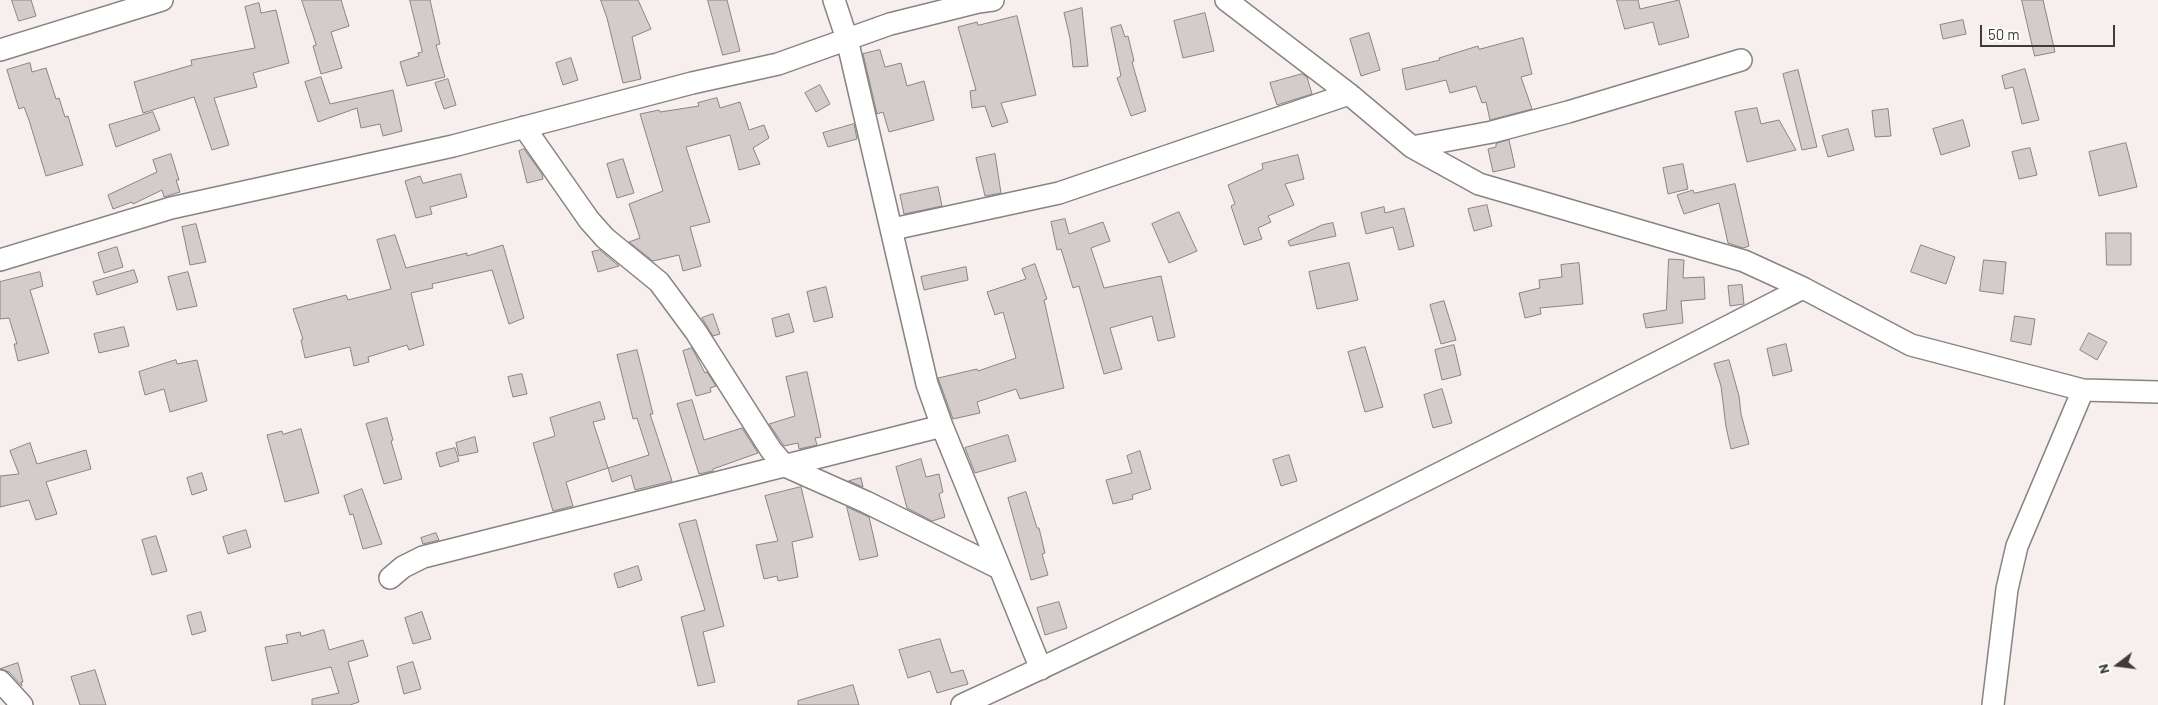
<!DOCTYPE html>
<html>
<head>
<meta charset="utf-8">
<style>
	body { margin:0 }
	#map { position:relative; width:2158px; height:705px; overflow:hidden; background:#f6efee; font-family:Barlow,sans-serif }
	canvas { display:block }
	.north { position:absolute; left:2093px; top:640px; width:50px; height:50px; -webkit-text-stroke:4px #fefefe; paint-order:stroke; rotate:255deg; font-size:14px; font-weight:700; line-height:20px; text-align:center; color:#3e3c3b }
	.north::after { content:''; display:block; margin:auto; width:18px; height:22px; background:#3e3c3b; clip-path:polygon(50% 0,100% 100%,50% 72%,0 100%) }
	.scale { position:absolute; left:1980px; top:25px; width:135px; height:22px; box-sizing:border-box; border:2px solid #3e3c3b; border-top:0; padding-left:6px; font-size:15px; line-height:18px; white-space:nowrap; color:#3e3c3b; -webkit-text-stroke:4px #fefefe; paint-order:stroke }
</style>
</head>
<body>
<div id="map">
<canvas width="2158" height="705"></canvas>
<div class="north">N</div>
<div class="scale">50 m</div>
</div>
<script>
const g = document.querySelector('canvas').getContext('2d');
g.lineJoin = 'round';
function fillPath(path, color) {
  g.fillStyle = color;
  g.fill(path, 'evenodd');
}
function strokePath(path, color, width, dash) {
  g.strokeStyle = color;
  g.lineWidth = width;
  g.lineCap = dash ? 'butt' : 'round';
  g.setLineDash(dash || []);
  g.stroke(path);
}
const building = new Path2D(`
	M12 0H31L36 16 19 21Z
	M302 0H341L349 26 331 32 342 68 321 74 313 46 316 45Z
	M410 0H430L440 44 436 45 445 77 407 86 400 62 419 56 418 53 422 52Z
	M601 0H638L651 29 632 37 641 79 623 83 607 18Z
	M708 0H727L740 51 723 55Z
	M1617 0H1638L1640 9 1679 0 1689 37 1659 45 1653 22 1625 29Z
	M2022 0H2043L2055 52 2035 56Z
	M259 3 261 13 276 10 289 63 253 73 257 87 214 98 229 145 212 150 194 97 143 113 134 82 192 65 191 60 255 48 245 7Z
	M1082 8 1088 66 1073 67 1070 38 1064 13Z
	M1205 13 1214 51 1183 58 1174 21Z
	M1017 16 1036 95 1001 103 1008 122 992 127 985 106 972 108 970 91 976 90 958 27 977 22 978 25Z
	M1963 20 1966 34 1943 39 1940 25Z
	M1121 25 1125 37 1128 36 1134 61 1132 62 1146 111 1131 116 1117 78 1121 76 1111 28Z
	M1369 33 1380 70 1361 76 1350 39Z
	M1523 38 1532 74 1521 77 1532 109 1490 120 1486 102 1482 103 1476 86 1450 93 1446 80 1406 90 1402 69 1440 60 1439 58 1478 46 1479 49Z
	M880 50 885 67 901 63 907 86 924 81 934 120 889 132 883 112 877 114 863 54Z
	M571 58 578 80 563 85 556 63Z
	M30 63 32 72 46 68 56 99 59 98 65 117 68 116 83 165 46 176 29 120 24 107 19 109 7 70Z
	M2025 69 2039 120 2022 124 2013 87 2005 89 2002 76Z
	M1798 70 1817 147 1802 150 1783 74Z
	M1302 74 1307 77 1312 94 1277 105 1270 83Z
	M321 77 330 104 393 90 402 131 383 136 380 124 361 128 357 108 318 122 305 82Z
	M448 79 456 105 444 109 435 83Z
	M820 85 830 104 816 112 805 93Z
	M717 98 720 108 740 102 749 130 764 125 769 138 753 148 760 164 739 170 730 135 686 147 710 222 690 227 701 266 683 271 679 255 653 261 629 242 640 238 629 204 663 191 640 114 659 110 660 112 699 106 698 103Z
	M1757 108 1761 124 1779 120 1796 150 1747 162 1735 112Z
	M1888 109 1891 136 1875 137 1872 111Z
	M153 112 160 130 116 147 109 125Z
	M1963 120 1970 146 1941 155 1933 129Z
	M854 124 857 139 828 147 823 133Z
	M1848 129 1854 150 1828 157 1822 136Z
	M1509 140 1515 167 1493 172 1488 149 1496 147V144Z
	M2126 143 2137 187 2099 196 2089 152Z
	M2030 148 2037 175 2019 179 2012 152Z
	M524 149 542 174 543 179 527 183 519 151Z
	M171 154 179 180H176L180 192 164 197 162 190 133 204 132 202 113 209 108 195 157 172 153 160Z
	M995 154 1001 193 985 196 976 158Z
	M1298 155 1304 179 1285 184 1294 205 1268 216 1271 222 1258 228 1262 239 1244 245 1231 206 1235 204 1228 185 1263 169 1262 164Z
	M623 159 634 193 617 198 607 164Z
	M1683 164 1688 189 1668 194 1663 168Z
	M461 174 467 197 430 207 432 214 416 218 405 181 420 176 423 183Z
	M1735 184 1749 246 1743 248 1728 243 1719 203 1684 214 1677 195 1693 190 1694 193Z
	M938 187 942 206 904 214 900 195Z
	M1487 205 1492 226 1474 231 1468 209Z
	M1384 207 1385 213 1404 208 1414 246 1399 250 1393 227 1366 234 1361 213Z
	M1179 212 1197 251 1169 263 1152 224Z
	M1065 219 1069 234 1103 222 1110 241 1091 248 1104 288 1161 276 1175 337 1158 341 1152 316 1110 328 1122 369 1104 374 1079 286 1073 288 1061 249 1057 250 1051 222Z
	M1333 223 1336 236 1290 246 1288 241 1322 225Z
	M196 224 206 262 190 265 182 227Z
	M2106 233H2131V265H2107Z
	M395 235 406 268 467 253V256L503 245 524 318 509 324 492 270 432 284 433 288 411 293 424 345 409 350 407 345 368 357 369 362 354 366 350 347 305 358 301 340 303 339 293 309 346 295 348 300 391 289 377 240Z
	M1921 245 1955 257 1946 284 1911 272Z
	M117 247 123 267 104 273 98 253Z
	M600 250 619 266 598 272 592 252Z
	M1669 259 1684 260 1683 278 1704 277 1705 299 1681 301 1683 323 1646 328 1643 314 1666 310Z
	M1984 260 2006 262 2003 294 1980 291Z
	M1349 263 1358 300 1317 309 1309 272Z
	M1579 263 1583 304 1540 308 1541 314 1525 318 1519 293 1540 288 1539 280 1562 277 1561 265Z
	M1035 264 1047 299 1044 300 1064 388 1020 399 1016 389 977 402 980 413 953 419 938 378 977 369 978 371 1016 358 1003 312 995 315 987 292 1026 279 1022 269Z
	M966 267 968 280 924 290 921 277Z
	M134 270 138 282 97 295 93 282Z
	M40 272 43 286 30 290 49 353 18 361 14 344H17L9 318 0 319V282Z
	M188 272 197 306 177 310 168 277Z
	M1742 285 1744 304 1730 306 1728 286Z
	M826 287 833 317 814 322 807 292Z
	M1444 301 1456 340 1441 344 1430 305Z
	M713 314 720 334 713 336 702 318Z
	M789 314 794 332 776 337 772 319Z
	M2015 316 2035 319 2031 345 2011 341Z
	M124 327 129 346 99 353 94 334Z
	M2089 333 2107 342 2097 360 2080 350Z
	M1786 344 1792 371 1773 376 1767 349Z
	M1454 345 1461 375 1442 380 1435 350Z
	M1365 347 1383 407 1365 412 1348 352Z
	M692 348 705 373 707 372 716 386 710 388 711 392 696 396 683 351Z
	M637 350 653 414H650L672 481 635 490 631 475 612 482 608 468 649 455 637 418 633 419 617 355Z
	M176 360 177 364 197 360 207 401 170 412 164 389 145 395 139 372Z
	M1729 360 1739 396 1741 414 1749 444 1731 449 1726 427 1721 386 1714 364Z
	M807 372 821 437 815 438 817 445 799 449 798 443 784 446 769 424 795 416 786 377Z
	M522 374 527 394 513 397 508 377Z
	M1442 389 1452 423 1433 428 1424 395Z
	M692 400 704 440 742 428 758 453 713 469V471L699 474 677 404Z
	M600 402 605 419 593 422 608 468 566 482 573 506 553 511 533 443 555 436 550 418Z
	M387 418 393 440 391 441 402 479 384 484 366 424Z
	M301 429 319 493 285 502 267 435 282 431 283 434Z
	M1008 435 1016 461 975 473 965 448Z
	M475 437 478 452 459 456 456 443Z
	M30 443 37 464 86 450 91 469 46 482 57 514 36 520 29 500 0 507V476L19 474 10 451Z
	M455 448 459 461 440 467 436 453Z
	M1140 451 1151 489 1132 495 1133 499 1113 504 1106 480 1132 473 1127 456Z
	M1289 455 1297 481 1281 486 1273 460Z
	M921 459 926 477 939 474 943 492 939 494 945 517 932 521 907 508 896 467Z
	M202 473 207 490 192 495 187 478Z
	M861 478 863 487 849 481Z
	M801 487 813 537 792 542 798 577 778 581 777 576 764 579 756 545 778 541 765 496Z
	M362 489 382 544 363 549 353 514 350 515 344 496Z
	M1026 492 1037 528H1039L1045 553 1042 554 1048 575 1031 580 1008 498Z
	M847 507 869 517 878 556 860 560Z
	M696 520 724 626 703 632 715 682 698 686 681 617 705 610 679 524Z
	M246 530 251 547 228 554 223 537Z
	M436 533 439 540 423 544 421 538Z
	M156 536 167 571 152 575 142 540Z
	M638 566 642 580 618 588 614 574Z
	M1059 602 1067 628 1045 635 1037 608Z
	M201 612 206 631 192 635 187 616Z
	M422 612 431 639 413 644 405 618Z
	M324 630 329 650 363 640 368 656 348 662 359 702 350 705H312V699L339 693 331 667 272 681 265 647 288 643 286 635 300 632 301 636Z
	M940 639 951 673 963 670 968 684 937 693 930 671 908 678 899 650Z
	M413 662 421 689 404 694 397 667Z
	M18 663 23 682H21L22 686 9 672 0 669Z
	M95 670 106 705H80L71 677Z
	M853 685 859 705H798V701Z`);
fillPath(building, '#d3ccca');
strokePath(building, '#8a8482', 1);
const minor = new Path2D(`
	M834 0 847 39 927 384 942 426 1041 669
	M1226 0 1349 94 1412 147 1479 184 1744 261 1803 288 1911 345 2083 390 2158 392
	M0 50 162 0
	M524 127 589 220 605 238 659 282 696 332 771 450 785 466 866 502 999 568
	M1412 147 1492 132 1568 112 1741 60
	M893 229 1059 193 1349 94
	M0 260 171 208 453 146 692 83 778 64 890 24 978 2 993 0
	M390 578 403 567 423 557 942 426
	M0 681 22 705
	M962 705C1246 574 1524 431 1803 288
	M1993 705 2007 589 2017 546 2083 390`);
strokePath(minor, '#898381', 24);
strokePath(minor, '#fff', 21);
</script>
</body>
</html>
